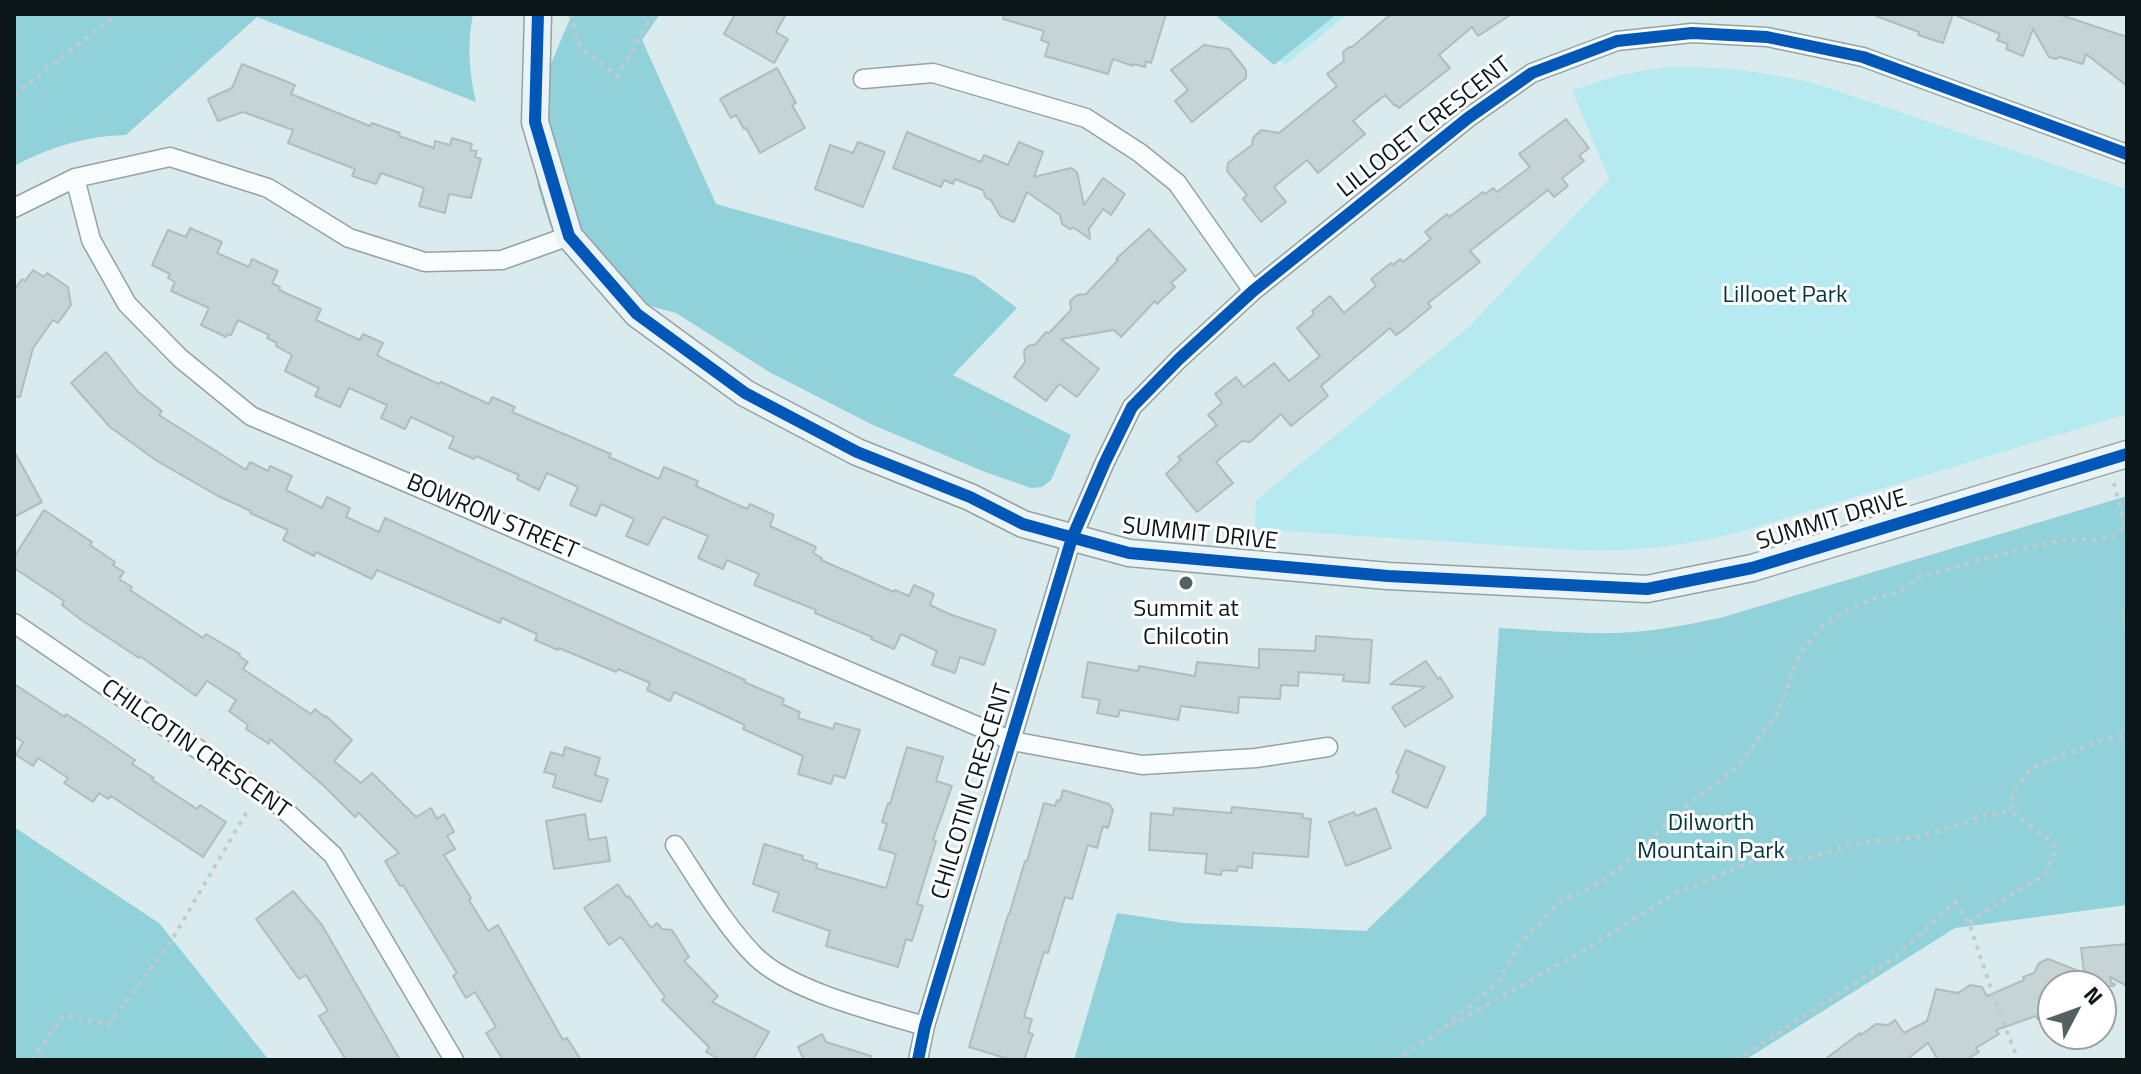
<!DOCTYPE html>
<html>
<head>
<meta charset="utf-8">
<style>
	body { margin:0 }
	#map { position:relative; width:2141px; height:1074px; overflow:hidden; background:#daebed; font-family:"Titillium Web",sans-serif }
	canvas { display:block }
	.frame { position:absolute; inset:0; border:16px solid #0b1618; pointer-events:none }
	.north { position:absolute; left:2037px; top:970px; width:80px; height:80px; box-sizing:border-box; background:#fff; border:2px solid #9da2a3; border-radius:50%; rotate:49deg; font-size:22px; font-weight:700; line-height:32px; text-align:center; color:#0b1618 }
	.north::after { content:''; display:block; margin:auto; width:28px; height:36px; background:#536163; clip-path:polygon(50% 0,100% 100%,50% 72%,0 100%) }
</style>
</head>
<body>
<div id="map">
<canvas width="2141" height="1074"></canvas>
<div class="frame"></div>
<div class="north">N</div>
</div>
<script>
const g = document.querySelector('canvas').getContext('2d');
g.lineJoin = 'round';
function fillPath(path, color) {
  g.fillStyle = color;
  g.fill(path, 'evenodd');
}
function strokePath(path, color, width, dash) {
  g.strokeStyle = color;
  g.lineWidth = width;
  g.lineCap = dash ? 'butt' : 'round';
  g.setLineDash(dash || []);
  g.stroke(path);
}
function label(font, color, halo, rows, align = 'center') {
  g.font = font + ' "Titillium Web",sans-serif';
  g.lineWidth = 6;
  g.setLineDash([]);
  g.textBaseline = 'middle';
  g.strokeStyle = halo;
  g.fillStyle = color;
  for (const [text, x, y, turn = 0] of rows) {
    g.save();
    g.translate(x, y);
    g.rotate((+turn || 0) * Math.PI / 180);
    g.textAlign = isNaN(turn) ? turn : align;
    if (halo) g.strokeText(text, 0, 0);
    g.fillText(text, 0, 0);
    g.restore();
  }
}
fillPath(new Path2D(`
	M1226 14H1348L1285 65Z
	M1666 67C1716 65 1766 72 1814 83L2127 189V414L1743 531C1686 546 1632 553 1574 550L1255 529 1256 500 1470 326 1609 179 1572 90 1620 75Z`), '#b6eaf1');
fillPath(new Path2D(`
	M14 14H473C467 44 469 73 476 102L257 17 126 135C86 136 50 147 14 166Z
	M572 14H660L642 40 716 204 974 276 1017 308 953 375 1071 435 1051 480 1042 487 1031 488 980 470 873 425 771 373 676 313 635 302 584 272 571 258 550 225 538 187 536 166 547 73Z
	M1214 14H1337L1274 65Z
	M2127 496V905L1955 928 1745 1060H1074L1117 913 1183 923 1366 931 1486 815 1499 628C1538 630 1577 634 1616 633 1651 632 1686 625 1720 618Z
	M14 827 159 923 269 1060H14Z`), '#91d1da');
const building = new Path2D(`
	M735 14H786L776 32 788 39 774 63 724 34Z
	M1004 14H1166L1151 63 1146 61 1145 67 1134 64 1133 66 1113 59 1108 74 1045 56 1049 43 1041 40 1044 31 1003 19Z
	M1391 14H1512L1478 36 1472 27 1439 55 1450 68 1399 108 1396 105 1395 106 1385 95 1353 121 1365 134 1318 173 1307 160 1274 187 1286 202 1261 222 1243 199 1247 195 1227 171 1228 163 1252 145 1253 138 1261 130 1279 133 1337 86 1327 74 1344 61 1343 52 1349 47H1352Z
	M1876 14H1953L1943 43 1918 35 1919 32 1876 16Z
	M1953 14H2058L2127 37V86L2086 54 2083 64 2060 57 2056 59 2049 57 2033 29 2023 56 2006 49 2008 44 1997 40 2000 34Z
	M1204 45 1229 49 1246 70V78L1192 122 1175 101 1188 90 1171 70Z
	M242 64 295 85 291 94 370 126 372 123 400 133 399 136 434 148 435 141 450 145 452 138 472 144 470 150 477 151 475 157 481 159 471 198 449 194 445 213 419 206 424 188 381 173 376 184 352 176 355 169 288 143 293 130 243 112 218 121 208 99 232 88Z
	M777 68 796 103 792 105 805 128 760 153 746 128 744 129 736 115 731 118 720 99Z
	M1566 119 1589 148 1579 156 1584 161 1562 178 1568 186 1554 197 1548 190 1470 251 1480 262 1428 303 1431 307 1402 331 1396 335 1390 328 1321 386 1328 396 1291 426 1281 414 1250 442 1242 441 1216 462 1233 483 1197 512 1166 474 1181 460 1178 457 1217 425 1208 415 1222 403 1215 394 1236 377 1244 387 1274 363 1289 381 1320 356 1297 328 1314 314 1312 311 1330 296 1344 313 1376 286 1371 279 1391 263 1393 265 1400 259 1403 262 1431 239 1425 232 1447 214 1449 217 1483 192 1485 194 1493 188 1497 192 1530 167 1519 154Z
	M907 132 981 162 984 155 1008 165 1019 142 1043 152 1034 177 1071 168 1077 172 1084 205 1103 178 1125 194 1111 215 1103 209 1089 229 1090 239 1074 228 1070 229 1062 224 1060 215 1027 192 1014 222 1000 216 991 200 986 198 983 190 955 179 953 184 944 180 941 187 893 168Z
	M858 142 885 152 863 207 815 189 830 145 853 153Z
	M190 228 222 242 217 253 249 267 252 259 278 271 272 283 280 287 279 290 321 309 316 320 360 340 363 334 383 343 377 355 386 360 439 384 441 382 489 404 492 397 515 407 512 412 611 454 609 457 659 479 664 467 698 481 696 486 747 509 750 504 774 515 770 526 816 547 813 553 822 558 821 560 894 592 895 590 909 596 914 585 934 594 930 605 949 614 996 630 984 665 960 657 955 673 932 665 937 651 901 634 894 649 871 639 872 637 815 613 816 610 754 585 759 574 727 560 723 569 698 558 708 536 663 517 648 545 626 536 634 519 601 504 596 516 570 505 578 487 547 473 539 490 517 479 519 475 476 456 474 459 449 448 454 437 411 417 405 429 381 418 387 405 349 388 340 407 315 396 319 388 285 371 292 355 276 346 277 343 267 338 269 335 238 320 231 335 227 334 226 337 201 325 209 308 171 291 175 282 168 278 170 274 152 265 168 230 186 237Z
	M1149 229 1186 270 1171 283 1175 287 1157 304 1155 301 1121 337 1114 330 1061 339 1099 369 1077 397 1059 384 1046 401 1014 377 1025 362 1024 351 1028 346 1036 344 1046 332 1049 333 1071 310 1070 301 1077 295 1086 294 1118 260 1116 259Z
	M33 270 44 277 47 273 68 287 71 305 58 323 53 320 33 348 20 397 14 396V290L22 279 25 281Z
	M106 352 138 392 162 411 159 415 246 470 250 462 268 471 270 466 292 476 286 490 322 508 327 497 350 508 346 517 379 532 385 518 745 680 744 682 784 699 782 704 800 712 798 718 833 729 835 723 860 730 845 778 834 775 831 784 798 774 803 756 743 729 745 725 674 692 670 701 647 690 650 683 618 669 616 672 559 648 558 650 535 640 537 634 502 618 500 623 377 570 372 579 316 552 314 556 283 540 288 530 250 513 251 511 218 496 157 461 110 427 71 383Z
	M14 451 42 502 14 517Z
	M44 510 92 542 90 545 115 562 113 565 124 572 119 579 132 587 130 590 203 638 206 634 240 654 239 656 248 662 243 669 311 714 315 709 325 717 326 716 352 740 334 761 361 783 372 773 416 817 431 808 437 819 444 814 454 832 447 836 455 849 444 855 471 898 469 900 488 931 498 925 563 1040 567 1038 581 1060H503L486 1033 496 1027 475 992 466 998 453 976 457 973 403 885 400 886 385 861 399 853 359 813 355 817 324 786 270 739 269 744 246 729 248 725 229 711 236 700 207 681 196 696 140 656 139 658 80 619 62 605 64 601 14 568V557Z
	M1316 636 1372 640 1369 683 1343 681 1344 675 1299 672 1298 686 1281 685 1280 699 1239 697 1238 713 1181 706 1178 720 1120 710 1118 717 1097 713 1100 700 1082 697 1088 662 1138 671 1139 666 1195 676 1197 662 1259 668V649L1315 651Z
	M1426 661 1438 679 1440 677 1453 697 1405 727 1392 707 1425 687 1390 684Z
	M14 684 65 717 66 714 88 728 135 760 132 764 154 778 151 779 197 809 200 805 226 822 203 857 111 796 108 799 99 793 93 802 64 783 68 778 38 758 33 766 16 755 23 742 14 736Z
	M565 747 600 758 595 775 608 779 601 802 553 787 556 775 544 772 551 752 563 756Z
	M907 747 943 757 936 781 952 786 933 840 936 841 917 904 923 906 912 941 906 939 898 967 826 946 830 931 773 911 779 893 753 884 764 844 803 856 802 859 817 864 816 868 886 888 896 854 879 849 887 824 882 822 888 803 890 804Z
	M1406 750 1445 767 1427 808 1392 792 1399 775 1396 773Z
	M1063 790 1109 804 1113 810 1108 828 1103 826 1097 848 1088 845 1072 899 1065 897 1048 953 1044 952 1024 1017 1032 1019 1028 1033 1033 1034 1024 1060H1012L969 1047 1008 915H1009L1025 861H1027L1044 803 1055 806 1057 800 1060 801Z
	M1232 807 1303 814 1302 818 1311 819 1308 857 1253 853 1252 868 1238 866 1237 871 1222 870 1221 875 1205 873 1207 854 1149 850 1151 813 1173 815 1174 808 1231 813Z
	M1376 808 1391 848 1346 866 1329 822 1354 812 1356 816Z
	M585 814 589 840 606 837 610 861 554 869 546 821Z
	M618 884 627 898 629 896 651 928 657 923 662 929 672 930 689 957 684 961 718 996 712 1002 769 1032 753 1060H720L706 1052 709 1047 662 1000 665 997 621 937 609 945 584 908Z
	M293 891 322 925 400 1060H346L319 1016 328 1011 306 975 299 979 256 919Z
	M2127 944V986L2110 977 2111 983 2115 984 2114 986H2053V1016L2037 1019 2036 1016 1996 1030 1999 1034 1976 1048 1979 1052 1966 1060H1938L1928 1043 1906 1060H1824L1860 1033 1861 1035 1876 1024 1888 1025 1895 1020 1904 1033 1927 1021 1936 989 1958 993 1970 985 1982 987 1987 996 2024 980 2023 977 2034 973 2039 963 2048 959 2084 973 2081 948Z
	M822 1034 826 1042 871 1056V1060H804L798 1047Z`);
fillPath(building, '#c6d4d5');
strokePath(building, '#b0bdbf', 2);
const street = new Path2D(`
	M863 79 933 73 1086 118 1140 153 1177 183 1253 291
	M75 178 91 240 127 304 180 358 251 416 1012 741 1142 765 1256 758 1328 747
	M14 208 75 178 170 157 268 188 349 238 425 262 502 260 569 236
	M14 623 278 804 333 855 454 1060
	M675 845C699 881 725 926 755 956 790 991 877 1012 925 1026
	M918 1060 925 1026 1072 538 1105 462 1132 407 1179 359 1253 291 1468 118 1532 73 1617 41 1692 33 1767 37 1863 57 2127 154`);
const secondary = new Path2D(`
	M538 14 535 122 569 236 637 314 745 393 857 452 970 497 1023 524 1129 553 1388 576 1647 589 1752 568 2127 454`);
strokePath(street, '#95a2a4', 21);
strokePath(secondary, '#95a2a4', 29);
strokePath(new Path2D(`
	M570 14 580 47 617 76 653 14
	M14 95 117 14
	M2114 483 2124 522 2127 526
	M2127 613 2124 615 2125 627 2127 628
	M1969 923 1997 903 2044 875 2056 850 2051 841 2010 811 2014 791 2031 768 2096 742 2127 735
	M1451 1025 1583 951 1674 894 1753 861 1808 858 1852 844 1918 837 1990 814 2010 811
	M32 1060 64 1015 108 1025 170 943 249 808
	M1395 1060 1442 1030 1497 983 1519 945 1559 902 1602 882 1641 851 1673 816 1739 765 1777 714 1800 653 1823 626 1853 607 1875 598 1897 593 1919 577 2002 554 2064 540 2095 539 2112 537 2126 526
	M1736 1060 1894 958 1955 902 1969 923 1996 1003 2018 1060`), '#c4cacc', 4, [4, 6]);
strokePath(street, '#f9fcfc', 18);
strokePath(secondary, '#eaf4f6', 26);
strokePath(new Path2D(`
	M538 14 535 122 569 236 637 314 745 393 857 452 970 497 1023 524 1129 553 1388 576 1647 589 1752 568 2127 454
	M918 1060 925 1026 1072 538 1105 462 1132 407 1179 359 1253 291 1468 118 1532 73 1617 41 1692 33 1767 37 1863 57 2127 154`), '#0057b8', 12);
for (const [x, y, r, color] of [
	[1186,583,8,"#536163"]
]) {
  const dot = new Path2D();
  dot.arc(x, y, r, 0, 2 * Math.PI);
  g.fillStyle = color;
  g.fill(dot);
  strokePath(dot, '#fff', 3);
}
label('24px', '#0b1618', '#fff', [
	["LILLOOET CRESCENT",1425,128,-38],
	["BOWRON STREET",492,518,23],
	["SUMMIT DRIVE",1832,521,-17],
	["SUMMIT DRIVE",1200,535,6],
	["CHILCOTIN CRESCENT",195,750,35],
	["CHILCOTIN CRESCENT",973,792,-73]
]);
label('24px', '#04373d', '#fff', [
	["Lillooet Park",1785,296],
	["Dilworth",1711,824],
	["Mountain Park",1711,852]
]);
label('24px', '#0b1618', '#fff', [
	["Summit at",1186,610],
	["Chilcotin",1186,638]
]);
</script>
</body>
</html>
